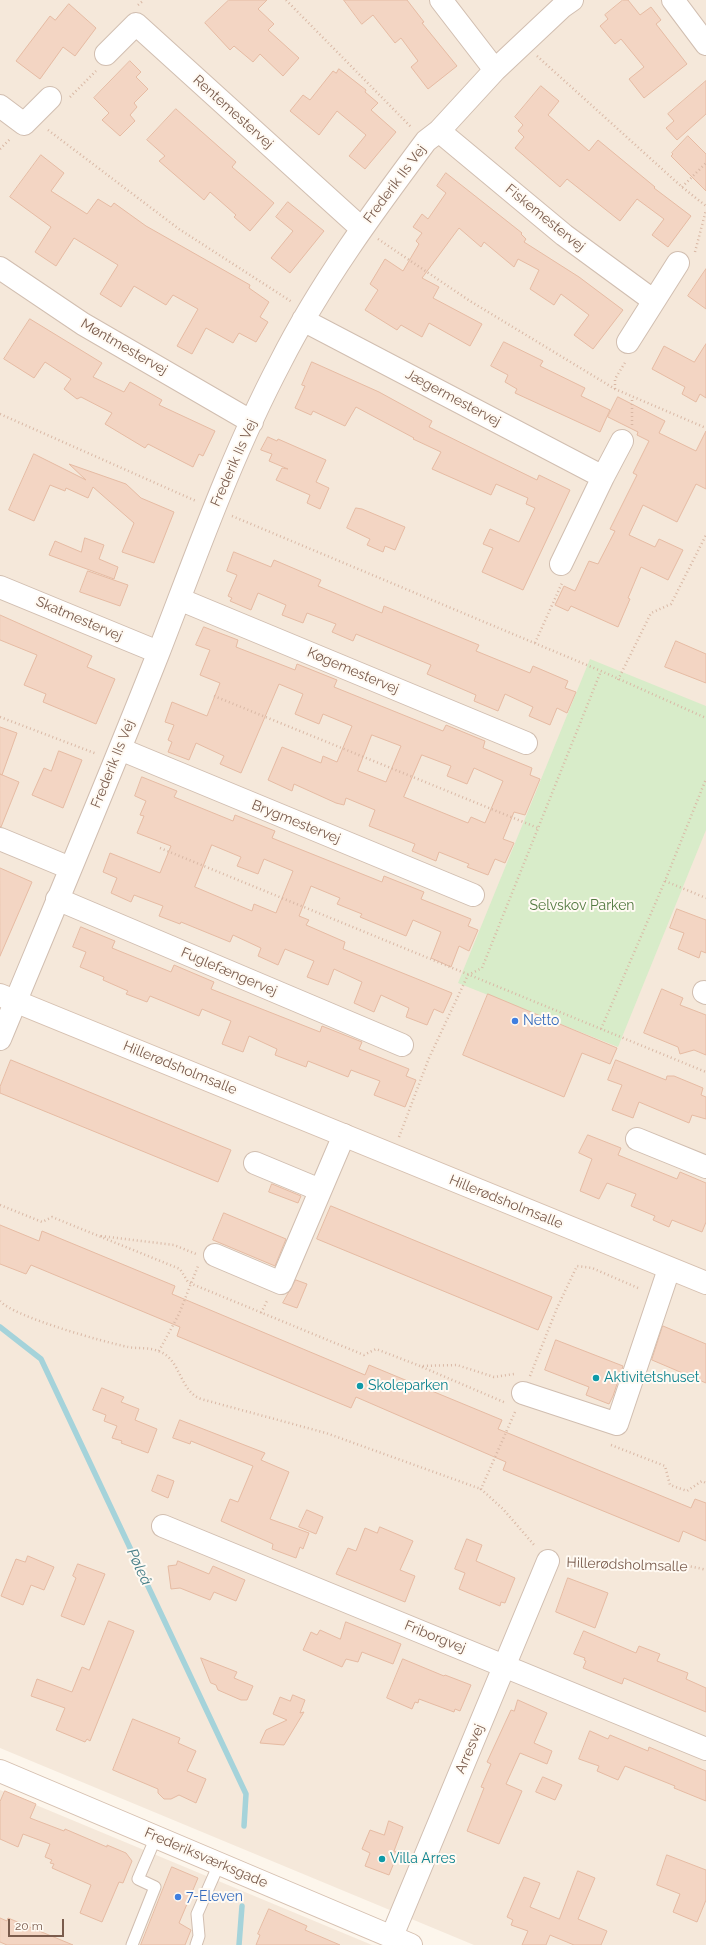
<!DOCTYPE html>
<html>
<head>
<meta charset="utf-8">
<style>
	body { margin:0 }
	#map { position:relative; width:706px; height:1945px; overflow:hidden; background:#fdf6ec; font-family:Raleway,sans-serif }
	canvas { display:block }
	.scale { position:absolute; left:8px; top:1919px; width:56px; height:18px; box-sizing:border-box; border:2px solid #7a5c4d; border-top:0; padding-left:5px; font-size:12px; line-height:14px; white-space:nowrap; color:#7a5c4d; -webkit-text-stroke:3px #fffaf3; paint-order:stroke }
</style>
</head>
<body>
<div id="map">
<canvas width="706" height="1945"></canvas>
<div class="scale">20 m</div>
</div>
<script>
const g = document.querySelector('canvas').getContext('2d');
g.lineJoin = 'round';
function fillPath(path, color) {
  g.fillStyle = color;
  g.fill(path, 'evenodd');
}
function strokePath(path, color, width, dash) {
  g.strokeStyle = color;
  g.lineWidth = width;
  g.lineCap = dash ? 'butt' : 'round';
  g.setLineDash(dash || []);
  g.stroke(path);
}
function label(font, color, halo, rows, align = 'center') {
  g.font = font + ' Raleway,sans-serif';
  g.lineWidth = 4;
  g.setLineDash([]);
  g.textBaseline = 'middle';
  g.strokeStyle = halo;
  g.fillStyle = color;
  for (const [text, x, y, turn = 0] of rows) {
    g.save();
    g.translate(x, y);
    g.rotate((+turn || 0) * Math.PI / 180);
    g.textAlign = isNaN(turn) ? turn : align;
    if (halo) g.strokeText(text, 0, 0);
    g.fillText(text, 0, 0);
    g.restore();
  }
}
fillPath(new Path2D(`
	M0 0H706V1945H474L0 1748Z
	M0 1790 372 1945H0Z`), '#f5e8da');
fillPath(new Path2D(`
	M590 659 706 706V830L618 1047 458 983Z`), '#d8ecc9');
strokePath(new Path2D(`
	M0 1327 41 1359 246 1794 244 1826
	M239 1945 242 1906`), '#a5d3da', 5.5);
const building = new Path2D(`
	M229 0H267L258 9 274 24 268 30 299 58 283 76 260 54 253 62 234 46 230 50 205 23Z
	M344 0H407L424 22 422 23 457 66 428 89 411 67 418 61 401 38 395 43 373 15 362 24Z
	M623 0H628L640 15 651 7 661 20 656 24 687 64 644 98 629 79 644 67 621 39 615 44 600 26 608 19 605 15Z
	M69 4 96 28 75 56 63 47 40 79 16 61 50 16 55 20Z
	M130 61 141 72 136 77 148 89 134 103 137 107 130 115 135 121 120 136 102 120 109 113 94 98Z
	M339 69 366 90 365 92 378 103 371 110 396 132 365 169 349 156 366 135 337 111 319 135 290 111 303 95 310 100 333 71 336 73Z
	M706 81V114L677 140 666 128 674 121 668 114Z
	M541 86 559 101 548 115 589 151 598 140 655 187 654 188 691 216 668 247 652 235 664 219 637 199 620 221 567 179 560 187 515 148 524 137 518 131 523 125 515 117Z
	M176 109 236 162 232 167 274 203 250 231 234 217 236 215 210 192 204 200 159 161 165 156 147 140Z
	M688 136 706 154V191L671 156 673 154 672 153Z
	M41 155 64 173 51 191 87 214 98 199 111 207 114 203 146 226 250 285 249 288 269 302 260 317 268 322 256 342 239 333 233 343 206 328 192 354 177 346 198 309 173 295 166 305 134 286 121 307 100 294 118 265 74 238 56 266 35 252 51 227 10 197Z
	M446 173 522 233 521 234 526 239 524 242 579 277 623 310 593 349 574 335 589 315 561 294 554 305 530 289 539 270 518 259 514 267 484 242 481 247 459 228 422 278 439 287 433 298 482 324 470 346 429 323 422 337 401 325 397 330 365 310 378 290 370 284 385 259 403 271 419 244 416 241 422 233 413 227 422 214 428 219 446 193 437 186Z
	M288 202 324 231 290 273 271 258 293 231 276 217Z
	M706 269V309L688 296Z
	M30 319 102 363 93 377 124 392 130 382 162 400 159 405 215 431 203 456 199 454 193 467 148 444 145 448 105 424 112 413 81 397 77 399 64 389 71 379 45 362 34 378 4 359Z
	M504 342 543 361 540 366 585 388 581 396 610 410 600 432 515 393 517 389 505 382 508 375 491 366Z
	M706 344V398L700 394 696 402 682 394 685 387 652 369 664 346 694 362Z
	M312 362 379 392 432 421 429 427 496 460 537 480 539 475 570 490 523 590 482 572 493 548 483 544 490 529 519 542 535 508 526 504 528 498 496 484 491 495 432 469 441 452 413 439 414 438 356 407 345 426 313 411 311 415 295 408 305 386 302 385Z
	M618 397 665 421 659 433 696 451 706 431V489L696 484 677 522 643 505 629 535 655 547 659 539 683 550 668 580 641 567 628 598 630 599 618 627 571 606 568 611 555 605 564 586 575 591 589 561 598 564 615 531 610 529 637 475 633 473 649 441 637 435 638 432 608 417Z
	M268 437 277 441 278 439 326 460 316 482 329 488 320 509 307 503 310 495 276 480 282 468 288 469 269 461 272 454 261 450Z
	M34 454 86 480 69 464 126 484 141 498 174 512 154 563 122 552 134 523 93 487 88 498 66 488 65 491 50 485 34 521 9 510Z
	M356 508 362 509 405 527 395 550 385 546 383 552 367 545 370 539 347 528Z
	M85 538 104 545 99 559 118 567 114 579 49 555 55 541 81 552Z
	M234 552 271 567 274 560 321 580 318 586 382 613 384 606 479 645 476 651 530 673 533 666 568 681 565 688 576 692 567 713 557 708 550 725 529 716 533 707 505 694 498 711 474 701 476 695 427 674 431 665 356 634 353 641 332 632 336 624 307 613 303 623 282 615 286 605 258 593 251 610 230 601 232 598 228 596 237 575 227 571Z
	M88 571 128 585 120 606 80 592Z
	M0 615 92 656 87 667 115 679 96 724 43 702 46 694 24 685 37 655 0 640Z
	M204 627 238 640 236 647 295 670 297 664 337 680 334 687 443 731 446 725 485 741 483 748 532 768 530 775 540 779 525 815 514 812 503 839 514 843 505 863 495 859 488 875 467 867 469 864 439 852 436 861 412 851 415 844 369 826 375 810 346 798 344 805 336 803 294 784 292 791 268 780 282 747 321 763 323 756 337 762 352 726 323 714 319 724 295 714 303 694 279 684 241 773 220 764 224 756 196 743 189 760 168 752 172 742 168 740 174 725 165 722 172 702 207 716 220 683 200 675 210 650 196 645ZM372 735 401 746 386 782 358 771ZM422 755 451 766 447 776 467 784 474 768 503 781 485 823 471 817 468 823 404 797Z
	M676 641 706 654V683L665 667Z
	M0 727 17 733 2 775 0 774Z
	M59 751 82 760 63 808 32 795 44 768 51 771Z
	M0 774 19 782 1 827 0 826Z
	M142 777 177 791 174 797 233 821 235 815 275 831 272 838 382 882 384 876 424 892 421 899 471 919 468 926 478 930 469 951 459 946 451 967 431 958 441 932 413 920 406 936 360 917 362 914 337 904 340 898 311 886 299 916 309 920 306 925 345 942 343 949 452 993 443 1013 434 1009 427 1025 406 1017 409 1008 381 995 374 1012 354 1003 362 982 334 969 328 985 307 977 314 961 285 949 278 965 258 956 261 948 233 935 230 942 181 922 180 924 159 916 163 906 134 895 131 902 111 893 117 878 103 872 110 853 160 873 171 846 137 833 144 816 140 815 146 801 135 796ZM212 845 241 857 237 866 258 874 264 859 293 871 276 913 254 904 252 911 195 887Z
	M0 868 32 882 0 956Z
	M677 909 706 920V953L701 951 699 958 678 949 684 933 670 928Z
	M81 927 115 941 112 948 171 972 174 965 214 982 211 989 320 1032 322 1026 362 1042 359 1049 409 1069 406 1076 416 1080 405 1107 374 1095 380 1081 351 1070 348 1077 308 1061 306 1067 275 1055 277 1049 249 1036 243 1052 222 1044 231 1021 202 1009 199 1016 150 996 147 1002 126 994 128 991 103 980 104 977 80 967 86 952 73 947Z
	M662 989 683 998 680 1005 706 1015V1055L694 1050 680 1054 678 1047 644 1033Z
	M488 994 617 1048 610 1064 582 1053 564 1097 463 1055Z
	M11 1060 231 1150 218 1182 0 1093V1087Z
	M616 1060 666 1080 667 1076H674L703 1088 701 1095 706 1097V1119L692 1115 689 1123 639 1102 633 1118 612 1110 622 1085 608 1080Z
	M588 1135 621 1148 618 1155 677 1179 680 1172 706 1183V1222L702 1232 672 1220 669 1227 653 1220 655 1216 631 1206 636 1194 607 1183 599 1199 580 1191 592 1159 579 1153Z
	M272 1184 301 1196 298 1203 269 1192Z
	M331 1206 552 1297 538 1330 317 1239Z
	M224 1213 286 1239 275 1266 213 1240Z
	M0 1225 39 1241 42 1231 175 1286 172 1294 365 1375 369 1365 502 1420 498 1429 691 1508 695 1499 706 1503V1541L683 1531 679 1542 503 1470 506 1462 356 1397 351 1408 177 1336 180 1327 31 1265 26 1274 0 1264Z
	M296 1280 307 1284 297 1308 283 1303Z
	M663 1326 706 1344V1383L652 1360Z
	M556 1340 623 1366 613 1396 609 1404 586 1395 589 1387 545 1370Z
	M102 1388 124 1397 121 1402 139 1409 135 1420 157 1429 148 1453 121 1443 122 1441 112 1438 117 1426 104 1421 106 1415 93 1410Z
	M180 1420 265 1453 261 1460 289 1472 270 1519 309 1533 303 1549 300 1547 296 1558 272 1549 273 1544 221 1521 230 1499 238 1502 253 1466 191 1441 190 1444 173 1438Z
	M158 1475 174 1481 168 1498 152 1491Z
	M307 1510 323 1517 316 1534 299 1527Z
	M380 1527 413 1541 400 1570 415 1576 405 1602 336 1574 348 1548 356 1551 365 1528 377 1533Z
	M467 1539 482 1545 476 1561 515 1578 505 1603 501 1602 500 1606 459 1589 465 1573 455 1569Z
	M28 1556 54 1567 44 1590 31 1585 23 1605 1 1596 16 1559 25 1562Z
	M178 1561 209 1574 213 1566 245 1580 236 1601 214 1592 210 1600 180 1588 171 1589 168 1566 176 1565Z
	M78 1564 105 1574 84 1625 61 1616 76 1578 73 1576Z
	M568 1578 608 1593 595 1628 556 1612Z
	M109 1621 134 1631 90 1741 87 1739 85 1742 56 1730 65 1708 31 1696 37 1679 72 1692 82 1667 89 1670Z
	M346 1622 401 1644 393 1664 362 1652 358 1662 346 1659 342 1667 303 1650 311 1632 317 1635 320 1630 340 1639Z
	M584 1631 636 1653 639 1646 660 1654 657 1661 688 1673 686 1679 706 1688V1712L624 1678 622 1684 583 1668 586 1661 584 1660 585 1658 574 1654Z
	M201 1658 237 1672 234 1678 253 1686 247 1700H241L218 1690 216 1685 211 1683Z
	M403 1659 444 1676 445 1675 471 1685 460 1711 455 1709 454 1712 419 1699 418 1703 415 1702 412 1709 387 1698Z
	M293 1695 305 1700 300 1713 304 1712 284 1745 260 1743 266 1730 287 1720 273 1714 280 1697 290 1701Z
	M518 1700 547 1713 534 1743 552 1751 547 1764 520 1753 506 1784 522 1791 499 1844 467 1831 484 1788 481 1787 491 1764 487 1762 511 1710 514 1711Z
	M133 1719 180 1738 178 1743 196 1751 187 1771 206 1779 196 1803 179 1795 171 1799H164L158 1793V1789L113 1770Z
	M590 1731 608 1739 610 1735 648 1751 649 1747 706 1771V1801L674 1788 675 1786 625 1766 618 1780 597 1771 599 1766 579 1759Z
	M543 1777 562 1785 555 1800 536 1792Z
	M5 1791 36 1804 30 1818 64 1831 65 1829 107 1847V1845L126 1853 132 1861 123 1883 119 1882 102 1922 80 1913 91 1885 52 1868 54 1864 50 1863 52 1860 45 1857 50 1844 23 1834 18 1847 0 1839V1802Z
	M389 1821 403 1827 394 1851 398 1853 389 1875 365 1866 370 1853 362 1849 370 1830 384 1835Z
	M667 1855 706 1870V1900L697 1922 673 1912 680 1894 657 1885Z
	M172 1867 198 1878 179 1923 191 1930 185 1945H141Z
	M578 1871 595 1878 578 1919 607 1931 601 1945H574L550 1935 546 1945H522L528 1931 511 1925 513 1920 507 1917 524 1877 540 1883 530 1907 559 1919Z
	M269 1909 307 1926 305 1930 340 1945H256L260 1935 258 1934Z
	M0 1918 7 1921 8 1918 73 1945H7L0 1942Z`);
fillPath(building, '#f3d5c3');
strokePath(building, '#e6bba3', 1);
const lane = new Path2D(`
	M132 1945 155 1887 138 1879 156 1837
	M196 1945 199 1936 197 1914 219 1864`);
const street = new Path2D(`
	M441 0 495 70
	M673 0 706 44
	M106 54 136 24 361 228
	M0 106 24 124 50 98
	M439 131 564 235 654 301
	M0 268 83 324 252 422
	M303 320 603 477 561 564
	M628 342 678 263
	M603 477 622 441
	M0 587 158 652
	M179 599 526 743
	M120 749 473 895
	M0 839 70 868
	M57 899 402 1045
	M704 992 706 993
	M0 1039C53 911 107 783 158 654 196 556 231 456 280 363 320 284 373 212 426 141L439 131 495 70 562 7 572 0
	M637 1139 706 1167
	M255 1163 320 1190
	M215 1255 281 1283 344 1135
	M523 1393 617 1424 669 1269
	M163 1526 706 1749
	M392 1936 548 1561`);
const secondary = new Path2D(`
	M0 995 706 1283
	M0 1771 411 1945`);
strokePath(lane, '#d1beb0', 13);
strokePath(street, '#d1beb0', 24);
strokePath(secondary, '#d6c0b0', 24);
strokePath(new Path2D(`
	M286 0 412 128
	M138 5 144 0
	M537 56 682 187 706 206
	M70 97 96 71
	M48 130 179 229 292 302
	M0 149 11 138
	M682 187 706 163
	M378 239 470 301 615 389 706 428
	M695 252 706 210
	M615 389V379L626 361
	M0 414 196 501
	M632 425V397
	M232 516 601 671 706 718
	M535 643 562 583
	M618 680 651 613 671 604 706 535
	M214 696 538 828
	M0 717 97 754
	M160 848 706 1072
	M665 881 706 898
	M601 1029 665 881 706 779
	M399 1137 429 1058 468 975 482 968 601 671
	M0 1205 42 1222 52 1217 180 1269 188 1282 192 1284 364 1355 376 1349 420 1366 457 1365 494 1377 514 1374
	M101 1236 174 1245 196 1254
	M0 1301C14 1317 104 1342 128 1347 138 1349 149 1347 158 1351 181 1358 179 1391 201 1399L326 1433 481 1489
	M261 1313 268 1299
	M159 1351 179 1314 198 1266
	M422 1367 506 1403
	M530 1376 557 1308 577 1266 592 1268 638 1288
	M515 1412 481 1489 503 1509 535 1546
	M611 1445 665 1466 670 1485 687 1491 702 1481 706 1483
	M567 1564C613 1569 661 1557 706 1570`), '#d9b8a5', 2.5, [1, 3]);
strokePath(lane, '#fff', 11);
strokePath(street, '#fff', 22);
strokePath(secondary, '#fff', 22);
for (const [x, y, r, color] of [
	[515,1021,4,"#3f7fe0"],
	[596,1378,4,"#0f9aa8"],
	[360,1386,4,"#0f9aa8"],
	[382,1859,4,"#0f9aa8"],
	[178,1897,4,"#3f7fe0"]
]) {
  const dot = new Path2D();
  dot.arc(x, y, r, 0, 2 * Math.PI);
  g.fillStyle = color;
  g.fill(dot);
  strokePath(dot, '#fffaf3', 1.5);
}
label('14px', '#7a5c4d', '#fffaf3', [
	["Rentemestervej",233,112,42],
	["Frederik IIs Vej",395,184,-53],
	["Fiskemestervej",545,218,39],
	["Møntmestervej",124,347,30],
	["Jægermestervej",453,398,28],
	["Frederik IIs Vej",234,463,-66],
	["Skatmestervej",79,619,23],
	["Køgemestervej",353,671,23],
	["Frederik IIs Vej",113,764,-68],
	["Brygmestervej",296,822,22],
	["Fuglefængervej",229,972,23],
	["Hillerødsholmsalle",180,1068,22],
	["Hillerødsholmsalle",506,1202,22],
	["Hillerødsholmsalle",627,1565,2],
	["Friborgvej",435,1637,22],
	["Arresvej",470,1749,-67],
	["Frederiksværksgade",206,1858,23]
]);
label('14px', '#537a41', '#fffaf3', [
	["Selvskov Parken",582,906]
]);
label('14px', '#366cbe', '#fffaf3', [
	["Netto",523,1021],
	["7-Eleven",186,1897]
], 'left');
label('14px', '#0d838f', '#fffaf3', [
	["Aktivitetshuset",604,1378],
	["Skoleparken",368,1386],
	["Villa Arres",390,1859]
], 'left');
label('italic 15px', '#437c86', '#fffaf3', [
	["Pøleå",139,1567,65]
]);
</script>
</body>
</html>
